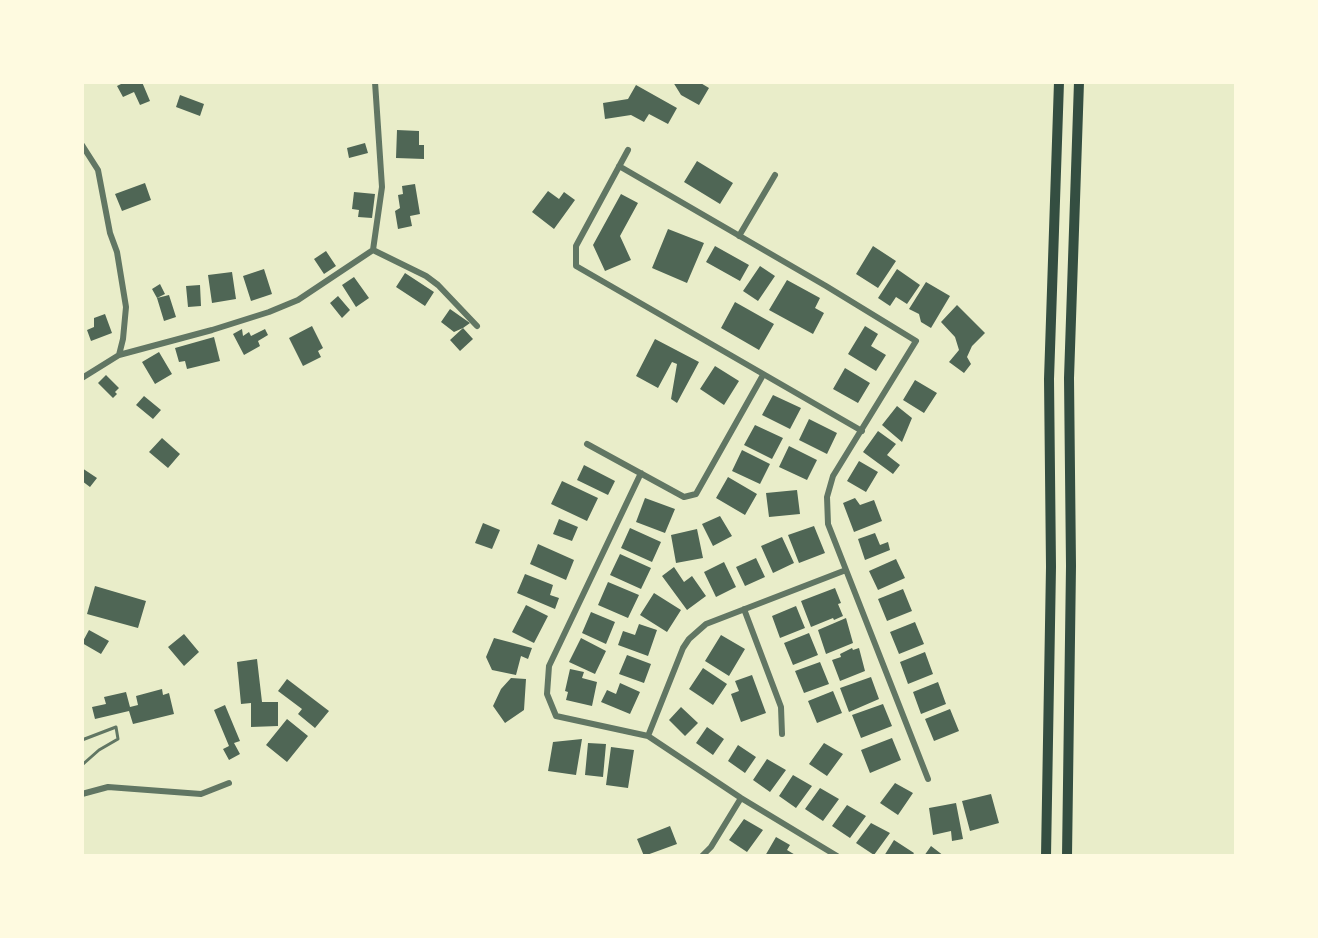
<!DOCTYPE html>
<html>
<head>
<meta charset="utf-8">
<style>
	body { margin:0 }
	#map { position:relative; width:1318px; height:938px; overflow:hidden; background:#e9edc9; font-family:"Noto Sans",sans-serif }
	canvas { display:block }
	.frame { position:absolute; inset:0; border:84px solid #fefae0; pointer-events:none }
</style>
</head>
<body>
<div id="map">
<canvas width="1318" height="938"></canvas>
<div class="frame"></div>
</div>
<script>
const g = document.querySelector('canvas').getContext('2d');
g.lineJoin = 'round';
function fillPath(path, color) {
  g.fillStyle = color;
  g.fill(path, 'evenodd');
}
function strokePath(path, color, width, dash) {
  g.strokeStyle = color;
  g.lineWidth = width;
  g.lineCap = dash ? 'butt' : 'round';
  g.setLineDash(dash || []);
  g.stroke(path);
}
fillPath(new Path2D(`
	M125 82H142L150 101 140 105 134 92 123 97 117 86Z
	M673 82H699L709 88 699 105 681 95Z
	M636 85 677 108 668 124 649 114 644 122 631 115 605 119 603 103 628 99Z
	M180 95 204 104 200 116 176 107Z
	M397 130 419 131V145H424V159L396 158Z
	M365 143 368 153 349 158 347 148Z
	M697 161 733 183 720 204 684 182Z
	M145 183 151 200 122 211 115 194Z
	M415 184 420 214 410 216 412 226 398 229 395 211 400 208 398 195 403 194 402 186Z
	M548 191 559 199 564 192 575 200 554 229 532 212Z
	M354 192 375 194 372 218 358 217 359 210 352 209Z
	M621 194 638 203 620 236 631 260 605 271 593 245Z
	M668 229 704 243 687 283 652 268Z
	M715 246 749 265 740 281 706 262Z
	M873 246 896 261 878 288 856 274Z
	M326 251 336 266 324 274 314 259Z
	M760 266 775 276 758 301 743 291Z
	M264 269 272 294 251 301 243 276Z
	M897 269 920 285 907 304 896 297 890 306 878 298Z
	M232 272 236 299 212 303 208 275Z
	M405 273 434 292 425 306 396 287Z
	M354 277 369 298 356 307 342 285Z
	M787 280 820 298 815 308 824 313 813 334 769 310Z
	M926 282 950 296 931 328 921 322 919 314 909 309Z
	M160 284 165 294 157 298 152 289Z
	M200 285 201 306 188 307 186 286Z
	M169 295 176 317 164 321 157 298Z
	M338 296 350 310 342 318 330 303Z
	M735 302 774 324 759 350 721 328Z
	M957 305 985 333 972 346 967 357 971 364 964 373 949 362 959 350 955 337 941 322Z
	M450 309 470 323 463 328 454 332 441 322Z
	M105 314 112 333 91 341 87 330 94 327V318Z
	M312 326 323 348 318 351 321 357 303 366 289 338Z
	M865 326 878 334 871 346 886 355 876 371 848 354Z
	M463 328 473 339 460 351 450 340Z
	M242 329 243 336 249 332 251 336 265 329 268 335 258 341 260 346 244 355 233 334Z
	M214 337 220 361 187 369 185 361 179 362 175 348Z
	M655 339 699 362 677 403 671 399 677 364 672 362 658 388 636 376Z
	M159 352 172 374 155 384 142 362Z
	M715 366 739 381 724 405 700 389Z
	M845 368 870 383 858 403 833 389Z
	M106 375 119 388 115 392 117 394 113 398 98 383Z
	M915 380 937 393 924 413 903 400Z
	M773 395 801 408 790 429 762 415Z
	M144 396 161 410 153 419 136 405Z
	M897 406 912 418 902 442 882 425Z
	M809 419 837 433 827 454 799 440Z
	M755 425 783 438 772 459 744 445Z
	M878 431 896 444 887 455 900 465 893 474 863 452Z
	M162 438 180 454 168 468 149 452Z
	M789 446 817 460 807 480 779 467Z
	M742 450 770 464 760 484 732 471Z
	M859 461 878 472 866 492 847 481Z
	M584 465 615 481 608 495 577 480Z
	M82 468 97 478 90 487 82 481Z
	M728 477 757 494 745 515 716 498Z
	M562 481 598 498 587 521 551 504Z
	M797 490 800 514 769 517 766 493Z
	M645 498 675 509 665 533 636 522Z
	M855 498 860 505 874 500 882 521 854 532 843 503Z
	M720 516 732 536 713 546 702 524Z
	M559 519 578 527 572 541 553 534Z
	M483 523 500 530 492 549 475 543Z
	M814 526 825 553 799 563 788 535Z
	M630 528 661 542 652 562 621 548Z
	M697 529 703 558 676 563 671 535Z
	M875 533 880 545 888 542 890 550 865 560 858 539Z
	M782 537 794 563 773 573 761 546Z
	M538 544 574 560 566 580 530 564Z
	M620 554 651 568 641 589 610 575Z
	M756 558 765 577 745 586 736 567Z
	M896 559 905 578 878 590 869 571Z
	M724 562 736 587 716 597 704 572Z
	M674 567 684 582 692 576 706 596 687 610 662 576Z
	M525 574 553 585 550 595 559 598 555 609 517 593Z
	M608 582 639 595 628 618 598 605Z
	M95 586 146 601 138 628 87 614Z
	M835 588 841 603 838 604 843 616 834 620 833 618 811 627 801 601Z
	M903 589 912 611 887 621 878 599Z
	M654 593 681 610 667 632 640 615Z
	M526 605 548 616 534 643 512 632Z
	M796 606 805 628 780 638 772 616Z
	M591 612 615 622 606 644 582 633Z
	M846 618 853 643 826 654 818 630Z
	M915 622 924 644 899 654 890 632Z
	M639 624 657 630 648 656 618 645 623 631 635 635Z
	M89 630 109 641 101 654 82 643Z
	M809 633 818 655 793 665 784 643Z
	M184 634 199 652 184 666 168 647Z
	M721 635 745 649 729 676 705 661Z
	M494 638 532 648 528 659 521 656 516 675 492 670 486 657Z
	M581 638 606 651 595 674 569 662Z
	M852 648 853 650 859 648 865 671 840 681 832 660 841 657 840 654Z
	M925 652 933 674 908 684 900 662Z
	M627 655 651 664 644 683 619 674Z
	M257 659 262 702H278V726L251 727V703L241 704 237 662Z
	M820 662 829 684 804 693 795 671Z
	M703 668 727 684 713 705 689 689Z
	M570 669 584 672 582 678 597 682 592 706 566 700 568 692 565 691Z
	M752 675 766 713 741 722 731 694 739 691 735 681Z
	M871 677 879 699 849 712 840 688Z
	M511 678 526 679 524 710 505 723 493 706 501 689Z
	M287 679 329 711 315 728 298 714 302 709 278 691Z
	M938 682 946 704 921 714 913 692Z
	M620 683 640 692 630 714 601 702 607 690 616 694Z
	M162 689 163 695 169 693 174 714 133 724 129 711 95 719 92 707 106 704 104 697 126 692 130 707 138 705 136 696Z
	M833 691 842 713 817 723 808 701Z
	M883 704 892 726 861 738 852 715Z
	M225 705 240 741 234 743 240 754 229 760 223 749 229 746 214 710Z
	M681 707 698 723 685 736 669 720Z
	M950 709 959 731 934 741 925 719Z
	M287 719 308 736 287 762 266 745Z
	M707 727 724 739 713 755 696 743Z
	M892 738 901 760 870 773 861 750Z
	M582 739 576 775 548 771 553 742Z
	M588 743 606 744 603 777 585 775Z
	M824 743 843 754 827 776 809 764Z
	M738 745 756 757 745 773 728 761Z
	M611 747 634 750 628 788 606 785Z
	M767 759 786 770 770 792 753 780Z
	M793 775 812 786 796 808 779 796Z
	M895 783 913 793 898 815 880 803Z
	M820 788 839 799 823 821 805 809Z
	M991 794 999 823 970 831 962 801Z
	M956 803 963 839 952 841 951 831 933 835 929 808Z
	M847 805 866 816 850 838 832 826Z
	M744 819 763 830 747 852 729 840Z
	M871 823 890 833 874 855 856 843Z
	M670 826 677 844 644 856 637 839Z
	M776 837 790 845 787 850 797 856H765Z
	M894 840 914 853 912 856H884Z
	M931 846 944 856H924Z`), '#4f6655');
strokePath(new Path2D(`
	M82 740 116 727 118 739 99 750 82 765`), '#617663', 3);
strokePath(new Path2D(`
	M82 145 98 170 110 233 117 252 126 307 123 339 119 355
	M628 150 576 246V266L862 431
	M619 166 826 286 916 341 833 476 827 497 828 524 928 779
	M739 236 775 175
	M373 250 426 276 438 285 477 326
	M82 378 119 355 212 330 269 312 298 300 373 250 382 187 375 82
	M587 444 684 497 696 494 763 375
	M641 473 549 666 547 694 556 716 648 736 741 798 837 856
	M744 609 781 707 782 734
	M648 736 683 648 689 639 706 624 846 570
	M82 794 108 787 201 794 229 783
	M702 856 711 847 741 798`), '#617663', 6);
strokePath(new Path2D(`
	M1046 856 1051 567 1049 379 1059 82
	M1067 856 1071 566 1069 378 1079 82`), '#344e41', 10);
</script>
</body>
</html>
